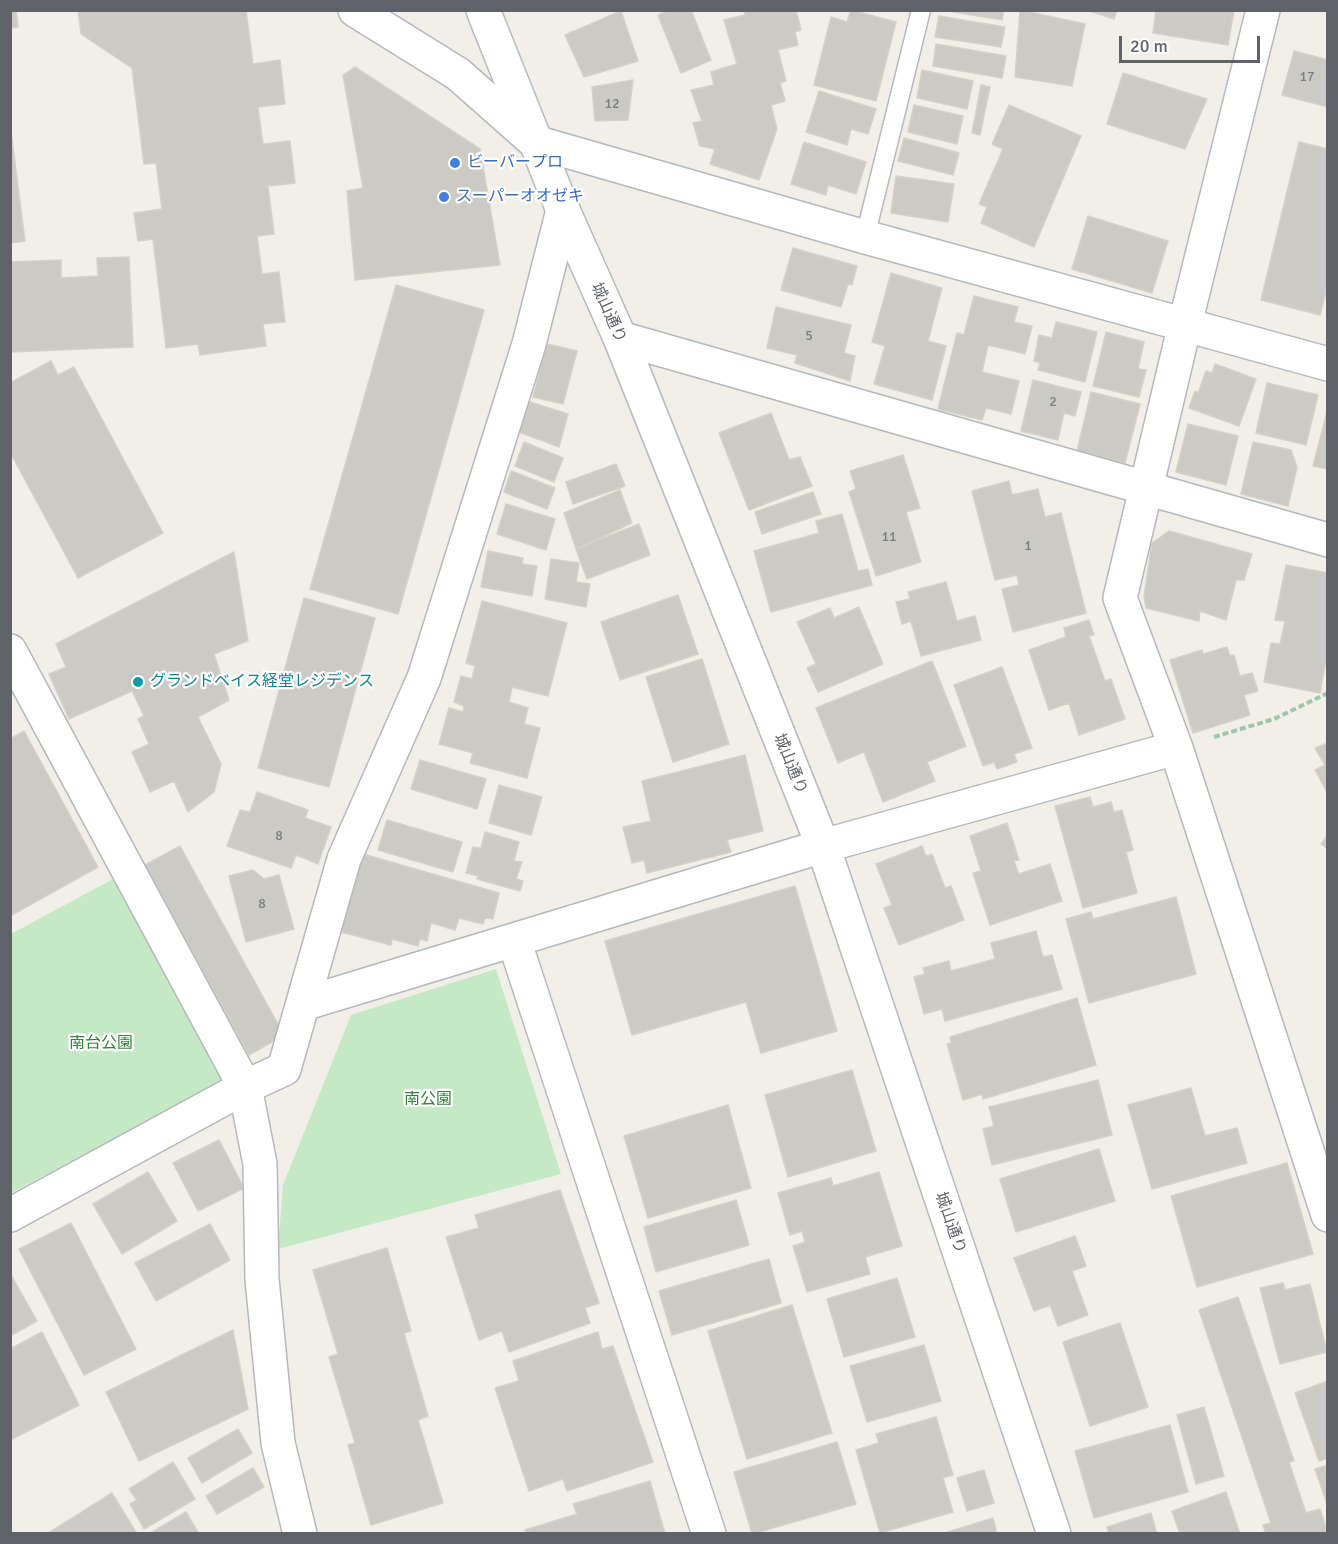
<!DOCTYPE html>
<html>
<head>
<meta charset="utf-8">
<style>
	body { margin:0 }
	#map { position:relative; width:1338px; height:1544px; overflow:hidden; background:#f1efe8; font-family:Signika,sans-serif }
	canvas { display:block }
	.frame { position:absolute; inset:0; border:12px solid #5f6368; pointer-events:none }
	.scale { position:absolute; left:1119px; top:36px; width:141px; height:27px; box-sizing:border-box; border:3px solid #5f6368; border-top:0; padding-left:8px; font-size:18px; line-height:21px; white-space:nowrap; color:#5f6368; -webkit-text-stroke:4px #fff; paint-order:stroke }
</style>
</head>
<body>
<div id="map">
<canvas width="1338" height="1544"></canvas>
<div class="frame"></div>
<div class="scale">20 m</div>
</div>
<script>
const g = document.querySelector('canvas').getContext('2d');
g.lineJoin = 'round';
function fillPath(path, color) {
  g.fillStyle = color;
  g.fill(path, 'evenodd');
}
function strokePath(path, color, width, dash) {
  g.strokeStyle = color;
  g.lineWidth = width;
  g.lineCap = dash ? 'butt' : 'round';
  g.setLineDash(dash || []);
  g.stroke(path);
}
function label(font, color, halo, rows, align = 'center') {
  g.font = font + ' Signika,"Noto Sans JP",sans-serif';
  g.lineWidth = 4.5;
  g.setLineDash([]);
  g.textBaseline = 'middle';
  g.strokeStyle = halo;
  g.fillStyle = color;
  for (const [text, x, y, turn = 0] of rows) {
    g.save();
    g.translate(x, y);
    g.rotate((+turn || 0) * Math.PI / 180);
    g.textAlign = isNaN(turn) ? turn : align;
    if (halo) g.strokeText(text, 0, 0);
    g.fillText(text, 0, 0);
    g.restore();
  }
}
fillPath(new Path2D(`
	M115 878 223 1082 11 1193V934Z
	M496 969 561 1174 278 1249 283 1185 351 1015Z`), '#c5e8c5');
const building = new Path2D(`
	M10 10H16L18 27 10 28Z
	M78 10H246L253 64 280 60 285 104 258 107 263 144 290 141 295 183 268 186 274 234 257 236 262 274 279 272 285 322 263 324 266 346 200 355 198 344 166 348 153 239 138 241 134 213 162 209 156 163 144 164 132 68 81 34Z
	M669 10H691L711 60 681 73 658 15Z
	M744 10H796L801 30 795 32 798 45 778 50 786 81 780 83 785 101 771 105 777 129 759 180 710 164 715 149 700 146 693 123 702 121 691 90 714 85 711 72 737 64 724 20 745 15Z
	M851 10 896 22 876 101 814 85 831 17 847 22Z
	M942 10H1004L1002 20Z
	M1020 10 1085 24 1072 86 1015 77Z
	M1087 10H1117L1114 19Z
	M1156 10H1234L1228 45 1153 33Z
	M621 11 638 61 584 77 565 35Z
	M939 16 1005 27 1001 47 935 37Z
	M936 44 1006 56 1002 78 933 66Z
	M1294 51 1328 60V107L1282 95Z
	M355 67 480 149 500 265 355 280 347 191 363 188 343 75Z
	M922 70 973 81 967 109 917 98Z
	M1123 73 1207 99 1185 149 1107 124Z
	M633 80 628 120 595 121 592 87Z
	M981 85 990 87 980 135 972 133Z
	M819 91 876 109 868 134 851 129 847 145 806 132Z
	M914 105 963 116 957 144 908 132Z
	M1009 105 1081 136 1034 247 981 223 987 207 979 204 1003 149 992 144Z
	M10 124 25 241 11 243 10 240Z
	M904 138 959 153 953 175 898 161Z
	M804 142 866 162 856 194 828 185 826 195 791 184Z
	M1299 142 1328 149V284L1320 315 1261 300Z
	M896 176 954 184 948 222 891 213Z
	M1088 216 1168 241 1152 293 1072 269Z
	M793 248 857 266 852 285 848 284 841 307 781 290Z
	M129 257 133 347 10 352V262L61 260V278L98 276 97 258Z
	M891 273 942 288 928 341 946 346 932 400 874 384 885 346 872 342Z
	M396 285 484 310 398 614 310 589Z
	M974 296 1018 307 1014 322 1032 326 1025 354 988 345 982 372 1019 381 1011 414 986 408 982 420 938 409 957 333 964 335Z
	M776 307 851 325 844 353 855 356 850 381 795 363 797 355 767 348Z
	M1056 322 1097 332 1085 382 1038 370 1040 363 1034 361 1039 335 1052 338Z
	M1106 332 1144 342 1138 369 1146 370 1139 397 1093 386Z
	M547 344 577 351 563 404 533 397Z
	M51 361 58 375 74 367 163 533 78 578 10 452V383Z
	M1215 364 1256 379 1239 426 1189 408 1195 391 1198 393 1206 371 1212 373Z
	M1033 380 1081 392 1075 416 1064 413 1058 440 1021 431Z
	M1267 383 1318 395 1306 445 1256 433Z
	M1091 392 1140 404 1125 463 1077 451Z
	M530 402 568 414 559 447 519 432Z
	M1328 408V469L1313 466Z
	M771 413 789 460 800 457 812 486 749 510 719 433Z
	M1188 424 1238 436 1226 485 1176 472Z
	M524 442 563 458 554 482 515 466Z
	M1253 442 1291 450 1297 467 1288 506 1241 494Z
	M903 455 920 508 906 512 921 562 876 576 849 492 856 489 850 471Z
	M616 464 625 486 573 504 566 482Z
	M511 471 555 488 547 509 504 492Z
	M1009 481 1012 495 1038 489 1045 517 1061 513 1086 613 1013 632 1002 589 1019 585 1017 575 995 580 972 491Z
	M620 490 632 523 576 549 564 513Z
	M813 492 821 514 762 534 755 512Z
	M506 504 555 519 546 550 497 534Z
	M842 514 858 571 868 569 872 585 771 612 754 551 819 533 816 521Z
	M639 524 650 555 587 579 576 549Z
	M1169 531 1252 554 1244 580H1236L1226 620 1200 611 1199 621 1146 608 1144 596 1152 543Z
	M488 551 523 558 522 564 537 566 532 596 481 587Z
	M234 552 248 641 214 654 229 700 198 717 221 764 214 792 188 812 174 781 150 792 132 752 149 744 138 719 144 716 132 691 69 719 49 674 66 667 56 644Z
	M551 559 579 563 576 582 590 584 586 607 545 599Z
	M1286 565 1328 573V665H1325L1320 693 1264 682 1271 643 1280 644 1285 621 1275 620Z
	M946 582 957 621 975 616 981 640 921 656 911 621 902 624 896 602 910 599 908 592Z
	M678 595 698 654 620 680 601 622Z
	M304 598 375 618 329 787 258 768Z
	M482 601 567 623 548 696 512 687 509 702 528 708 524 724 540 728 527 778 470 763 473 753 439 744 449 708 463 712 464 706 454 702 461 676 472 679 475 666 466 663Z
	M859 607 883 664 818 692 807 668 816 664 797 622 830 608 834 618Z
	M1089 620 1094 635 1089 636 1105 681 1111 679 1125 719 1079 735 1069 703 1049 710 1029 650 1066 637 1064 628Z
	M1227 647 1230 656 1234 655 1240 676 1252 673 1258 691 1244 695 1250 715 1193 733 1170 660 1202 650 1203 654Z
	M702 659 729 744 673 762 646 677Z
	M932 661 966 746 927 762 935 781 883 802 864 752 838 763 816 708Z
	M1002 667 1032 748 1014 754 1017 762 997 769 994 762 983 766 954 685Z
	M24 731 98 867 10 916V739Z
	M1328 743V794L1315 770 1325 765 1315 748Z
	M745 755 763 831 727 840 731 852 647 873 644 860 632 863 623 827 651 821 642 781Z
	M420 760 486 779 477 809 411 789Z
	M499 785 542 797 531 835 489 823Z
	M257 792 308 810 305 818 331 827 318 864 296 855 291 868 227 846 240 810 250 812Z
	M1090 797 1093 807 1111 802 1114 812 1122 810 1133 850 1126 852 1137 893 1083 908 1055 806Z
	M387 820 462 842 453 872 378 850Z
	M1007 823 1019 860 1014 861 1019 874 1050 864 1062 901 990 925 973 873 981 871 970 836Z
	M485 832 519 842 514 861 522 862 516 879 523 881 520 891 477 879 478 876 466 873 473 847 481 848Z
	M1328 835V849L1321 844Z
	M180 846 284 1035 249 1055 145 865Z
	M922 846 926 856 932 854 945 888 951 886 964 920 899 945 884 908 892 905 876 864Z
	M363 854 499 893 493 919 485 918 483 924 459 918 455 930 431 923 427 941 420 939 418 946 392 939 391 945 341 932Z
	M253 870 264 879 279 875 294 929 246 942 229 876Z
	M795 886 837 1031 761 1053 746 1002 632 1035 605 941Z
	M1176 897 1196 974 1089 1003 1066 919 1091 912 1093 919Z
	M1036 931 1043 957 1052 955 1062 989 945 1021 942 1009 924 1014 914 977 925 974 923 968 949 961 951 971 995 959 991 943Z
	M1077 998 1096 1065 983 1099 982 1094 963 1100 947 1044 951 1043 950 1037Z
	M852 1070 876 1151 788 1177 765 1095Z
	M1098 1080 1112 1135 992 1165 983 1129 994 1126 989 1107Z
	M1191 1088 1205 1136 1237 1128 1247 1163 1152 1189 1128 1105Z
	M728 1105 751 1188 648 1218 624 1136Z
	M219 1140 244 1188 198 1211 173 1163Z
	M1099 1149 1115 1201 1016 1232 1000 1179Z
	M1287 1163 1313 1254 1197 1287 1171 1196Z
	M148 1172 177 1221 122 1254 93 1204Z
	M879 1172 902 1246 865 1257 870 1274 807 1292 793 1246 805 1242 802 1231 790 1235 778 1193 831 1178 833 1186Z
	M560 1190 599 1303 585 1308 590 1323 509 1352 502 1331 479 1340 446 1237 479 1228 475 1215Z
	M736 1200 749 1245 656 1272 644 1227Z
	M71 1223 136 1349 84 1375 19 1249Z
	M210 1224 230 1260 156 1301 135 1263Z
	M1075 1236 1086 1266 1072 1271 1088 1315 1058 1326 1050 1305 1034 1311 1014 1258Z
	M387 1248 411 1331 404 1333 428 1416 418 1420 443 1503 371 1525 348 1445 355 1443 329 1357 338 1354 313 1270Z
	M769 1259 781 1303 672 1335 659 1291Z
	M10 1273 37 1321 10 1336Z
	M897 1278 915 1337 844 1357 827 1299Z
	M1283 1283 1285 1290 1310 1284 1327 1352 1280 1364 1260 1288Z
	M1238 1297 1294 1461 1289 1462 1306 1513 1320 1509 1328 1534H1266L1263 1525 1271 1523 1199 1310Z
	M792 1305 832 1433 747 1459 708 1331Z
	M1120 1323 1148 1407 1090 1426 1063 1342Z
	M233 1330 248 1409 139 1461 106 1392Z
	M42 1332 79 1405 10 1440V1349Z
	M598 1332 602 1349 613 1346 653 1462 567 1491 563 1479 529 1491 495 1388 519 1381 513 1361Z
	M924 1345 941 1401 867 1422 850 1366Z
	M1328 1381V1458L1319 1461 1295 1393Z
	M1204 1407 1224 1476 1196 1484 1177 1415Z
	M936 1417 953 1475 943 1478 953 1512 880 1533 856 1450 879 1443 876 1434Z
	M1170 1425 1188 1492 1094 1518 1075 1451Z
	M238 1429 252 1453 202 1483 188 1458Z
	M837 1442 856 1504 752 1534 734 1472Z
	M173 1462 195 1499 144 1529 130 1504 137 1500 129 1489Z
	M1328 1465V1507L1315 1469Z
	M253 1468 264 1487 217 1514 206 1496Z
	M984 1470 994 1503 967 1511 957 1478Z
	M650 1481 665 1534H526L525 1530 577 1514 573 1504Z
	M1226 1492 1240 1534H1180L1172 1511Z
	M112 1493 137 1534H47Z
	M186 1512 199 1534H149Z
	M1151 1513 1157 1534H1109L1107 1527Z
	M993 1518 997 1534H941Z`);
fillPath(building, '#cccac5');
strokePath(building, '#d6d1c6', 1.5);
const lane = new Path2D(`
	M865 237 921 10`);
const street = new Path2D(`
	M355 10 458 74 535 142 865 237 1328 364
	M1263 10 1185 324 1120 598 1176 748 1328 1215
	M620 338 1328 540
	M10 651 245 1087 260 1164 262 1279 278 1443 300 1534
	M514 940 709 1534
	M303 1004 823 846 1176 748
	M10 1215 245 1087 284 1069 344 859 424 678 529 344 563 210`);
const secondary = new Path2D(`
	M483 10 563 210 620 338 823 846 1054 1534`);
strokePath(lane, '#b5b8bc', 21);
strokePath(street, '#b5b8bc', 36);
strokePath(secondary, '#b6babf', 36);
strokePath(new Path2D(`
	M1214 737 1274 719 1328 693`), '#9cc7a9', 4, [6, 3]);
strokePath(lane, '#fff', 18);
strokePath(street, '#fff', 33);
strokePath(secondary, '#fff', 33);
for (const [x, y, r, color] of [
	[455,163,6,"#3f7fe0"],
	[444,197,6,"#3f7fe0"],
	[138,682,6,"#0f9aa8"]
]) {
  const dot = new Path2D();
  dot.arc(x, y, r, 0, 2 * Math.PI);
  g.fillStyle = color;
  g.fill(dot);
  strokePath(dot, '#fff', 2);
}
label('14px', '#7a7d7f', null, [
	["17",1307,77],
	["12",612,104],
	["5",809,336],
	["2",1053,402],
	["11",889,537],
	["1",1028,546],
	["8",279,836],
	["8",262,904]
]);
label('16px', '#366cbe', '#fff', [
	["ビーバープロ",467,163],
	["スーパーオオゼキ",456,197]
], 'left');
label('16px', '#5f6368', '#fff', [
	["城山通り",608,313,66],
	["城山通り",790,764,68],
	["城山通り",950,1223,71]
]);
label('16px', '#0d838f', '#fff', [
	["グランドベイス経堂レジデンス",150,682]
], 'left');
label('16px', '#348238', '#fff', [
	["南台公園",101,1044],
	["南公園",428,1100]
]);
</script>
</body>
</html>
